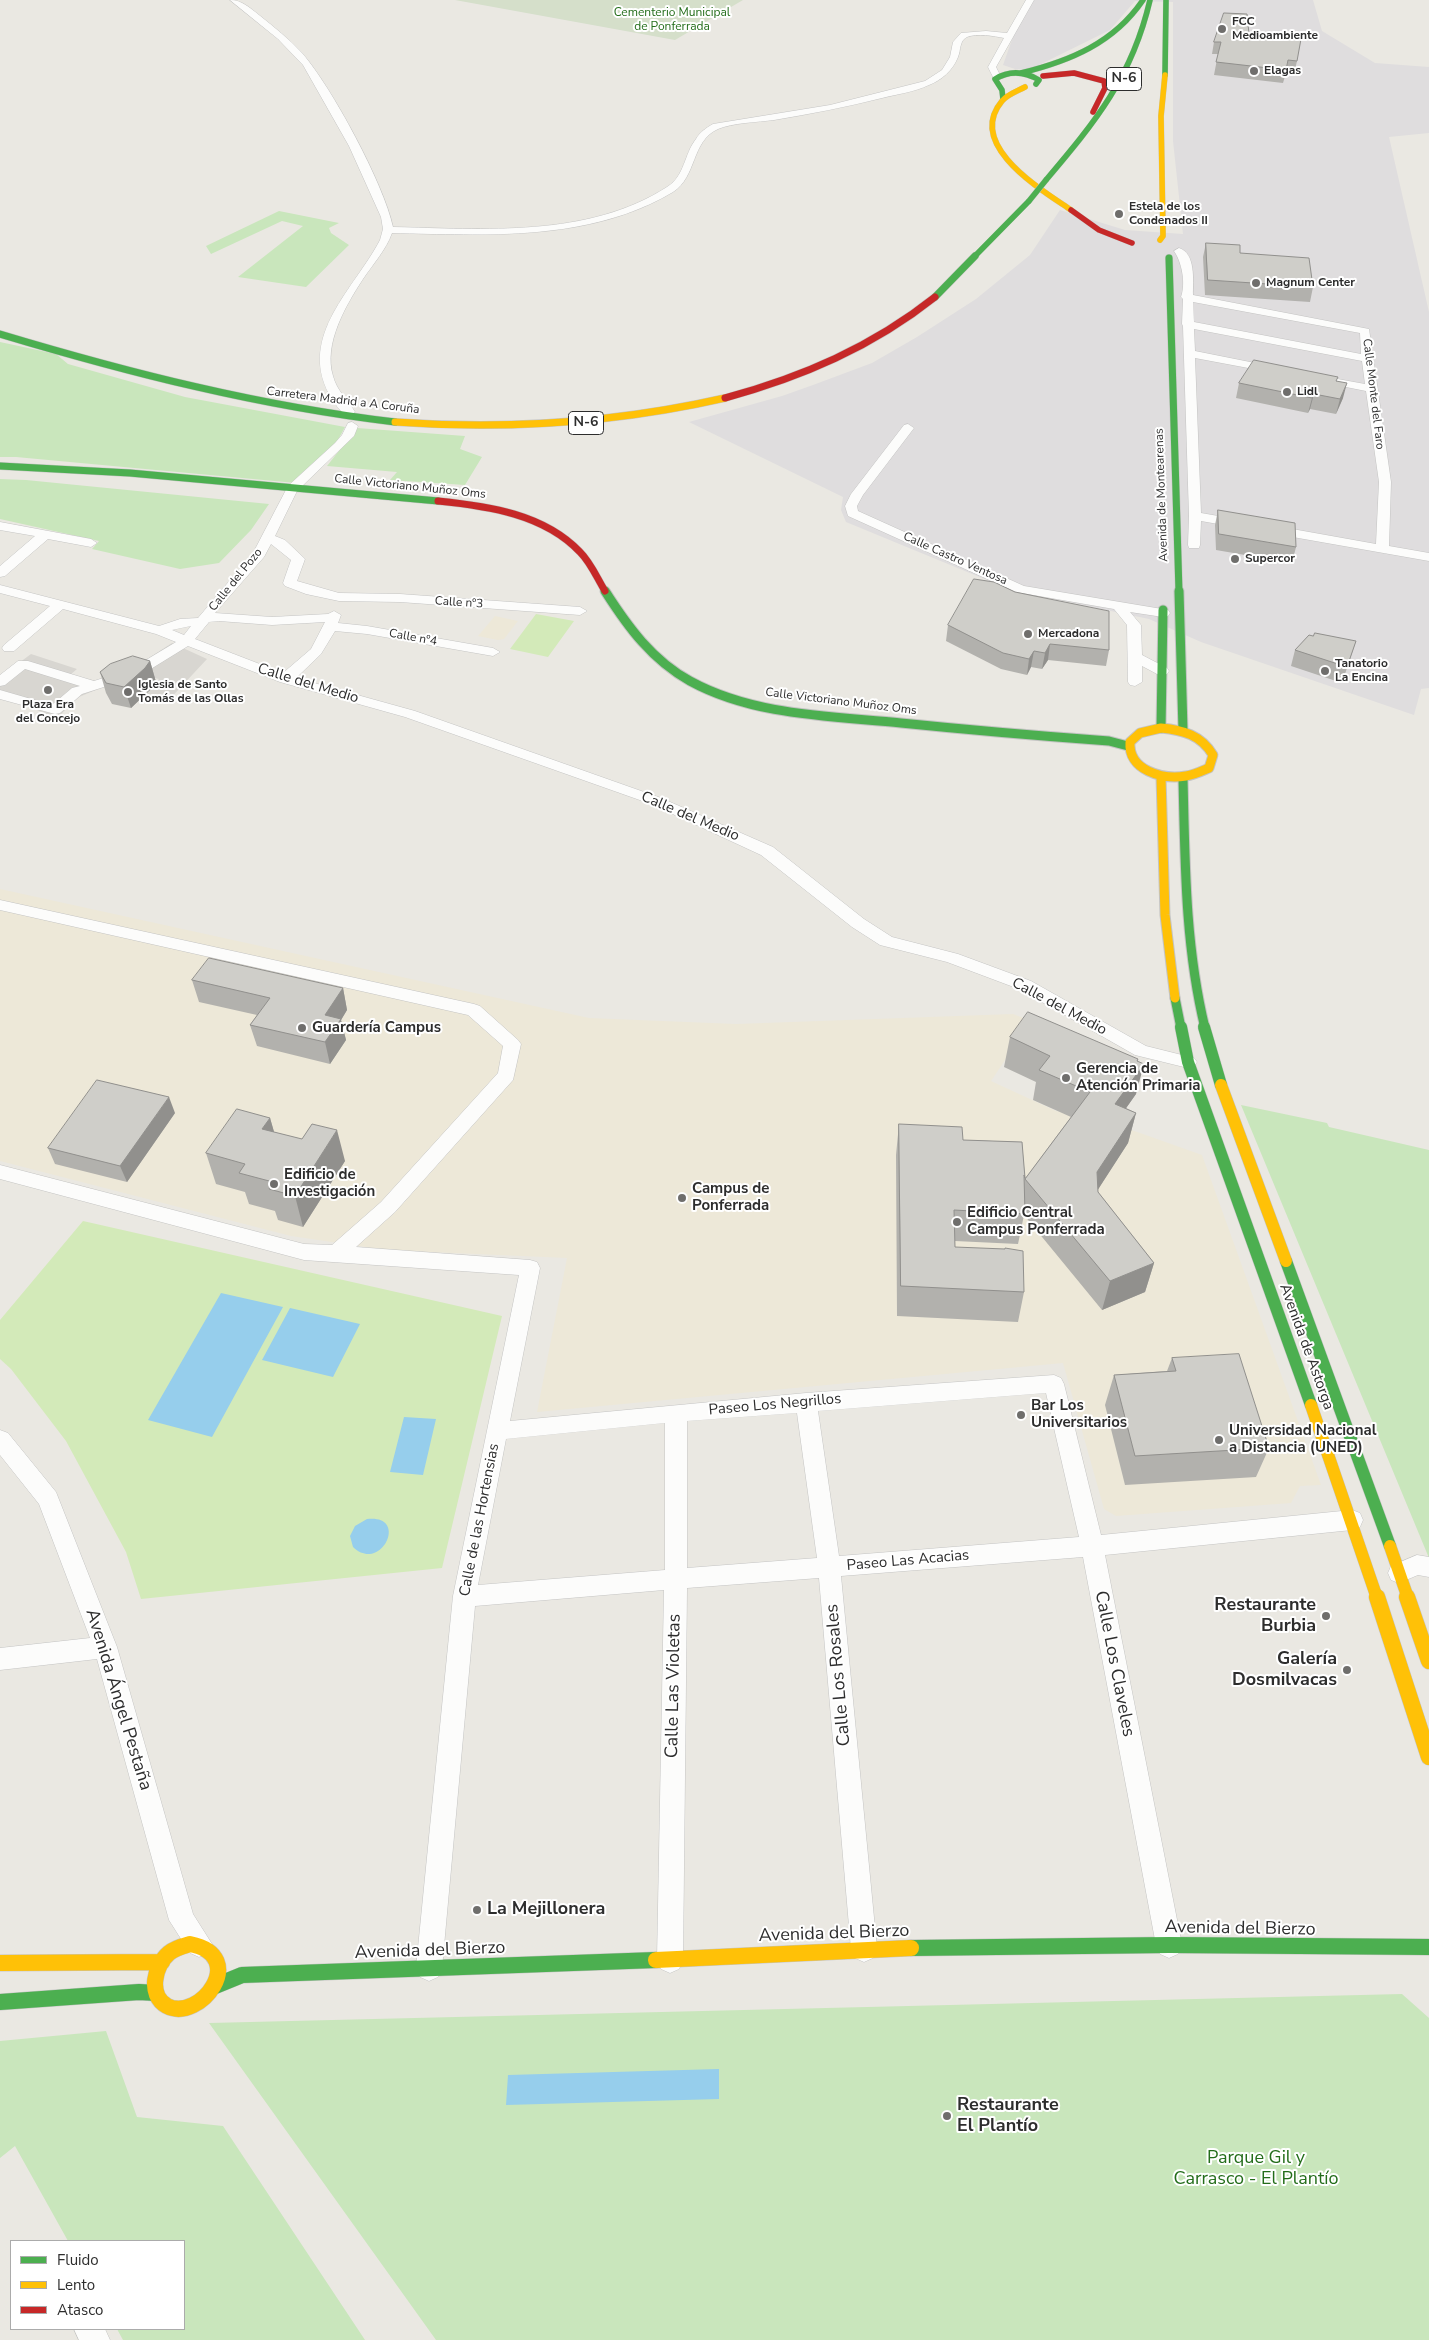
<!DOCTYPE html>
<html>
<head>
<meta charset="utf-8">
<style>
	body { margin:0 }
	#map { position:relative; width:1429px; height:2340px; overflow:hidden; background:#eae8e2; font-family:"Nunito Sans",sans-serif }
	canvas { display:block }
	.legend { position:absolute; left:10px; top:2240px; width:175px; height:90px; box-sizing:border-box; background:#fff; border:1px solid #ababab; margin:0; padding:6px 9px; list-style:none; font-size:15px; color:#2d2d2d }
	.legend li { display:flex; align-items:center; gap:10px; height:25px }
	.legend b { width:25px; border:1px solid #ababab }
</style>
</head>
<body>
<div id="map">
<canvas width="1429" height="2340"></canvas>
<ul class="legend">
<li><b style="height:6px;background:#4caf50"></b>Fluido</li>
<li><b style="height:6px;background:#ffc107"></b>Lento</li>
<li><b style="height:6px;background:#c62828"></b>Atasco</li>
</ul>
</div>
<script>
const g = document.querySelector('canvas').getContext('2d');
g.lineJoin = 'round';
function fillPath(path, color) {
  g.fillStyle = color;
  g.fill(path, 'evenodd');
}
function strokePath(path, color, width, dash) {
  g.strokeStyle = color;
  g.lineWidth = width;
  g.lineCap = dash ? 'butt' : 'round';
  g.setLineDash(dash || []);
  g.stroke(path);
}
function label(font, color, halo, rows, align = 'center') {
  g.font = font + ' "Nunito Sans",sans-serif';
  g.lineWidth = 4;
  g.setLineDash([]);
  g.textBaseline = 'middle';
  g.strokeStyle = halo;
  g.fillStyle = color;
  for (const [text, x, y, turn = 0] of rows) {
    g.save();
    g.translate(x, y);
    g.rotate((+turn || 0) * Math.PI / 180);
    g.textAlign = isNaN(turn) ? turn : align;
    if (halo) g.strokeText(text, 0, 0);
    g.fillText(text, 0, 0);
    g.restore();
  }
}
fillPath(new Path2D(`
	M1033 0H1313L1322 31 1375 63 1429 67V133L1389 137 1429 312V688L1421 689 1414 715 1201 642 1149 619 1011 590 846 522 841 510 843 497 689 422 782 396 813 385 872 363 917 337 976 299 1030 255 1060 210 1125 230 1183 234 1173 141V2L1135 1 1110 30 1029 70 1015 69 1003 65 1014 34Z`), '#dfddde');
fillPath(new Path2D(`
	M495 616 518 621 504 639 498 640 478 636Z
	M0 889 589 1018 736 1024 1013 1014 1031 1021 991 1081 1056 1111 1109 1122 1202 1155 1321 1485 1300 1486 1291 1503 1116 1516 1104 1509 1063 1363 537 1412 567 1258 386 1250 291 1236 0 1161Z`), '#ede8d8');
fillPath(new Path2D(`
	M279 211 339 223 329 228 331 233 349 245 306 287 238 277 303 226 282 221 211 254 206 246Z
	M0 342 56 354 68 364 185 397 345 427 332 451 296 483 16 457H0Z
	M357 428 465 436 460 449 482 457 465 485 390 480 397 472 327 466Z
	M0 479 26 480 269 504 251 530 219 563 180 569 92 549 99 541 0 519Z
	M1241 1105 1327 1123 1329 1127 1429 1150V1558Z
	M1402 1994 1429 2018V2340H436L209 2023Z
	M106 2031 137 2117 223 2126 365 2340H123L117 2329H184V2241H68L15 2146 0 2158V2041Z`), '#c9e6bc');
fillPath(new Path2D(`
	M455 0H743L675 40Z`), '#d5dfca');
fillPath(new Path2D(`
	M536 614 574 621 548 657 510 649Z
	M83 1221 502 1316 442 1568 141 1599 126 1552 66 1441 11 1369 0 1359V1320Z`), '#d3eab9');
fillPath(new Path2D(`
	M172 643 207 659 166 703 141 698 159 679 145 676 141 663Z
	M31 654 77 669 70 675 110 684 79 697 56 719 18 701 0 696V677Z`), '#d8d6d1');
fillPath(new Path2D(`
	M221 1293 283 1307 212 1437 148 1420Z
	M290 1308 360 1324 333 1377 262 1360Z
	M404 1417 436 1419 423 1475 390 1472Z
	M367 1519C410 1514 381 1574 353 1547L350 1536 355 1526Z
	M719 2069V2099L506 2105 508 2075Z`), '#96ceec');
const street = new Path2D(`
	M230 0C242 0 250 8 259 15 274 27 289 39 302 53 331 86 384 184 393 227 483 229 588 238 667 187 685 176 684 154 696 139 700 132 706 128 713 124L830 105 925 81 942 70 950 57 953 42 961 33 986 31 1007 33 1026 0H1034L996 67 1001 77 1000 79H994L988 67 1004 38C994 36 977 33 967 37 959 41 961 50 958 57 953 70 942 80 929 85 914 92 898 94 882 98 846 107 810 114 774 120 758 122 732 123 718 129 691 141 697 177 673 192 589 242 486 235 392 233 386 250 373 264 363 279 346 305 323 344 333 376 337 391 347 399 355 412L349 416C341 414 333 401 329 394 298 335 355 288 380 240L383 229 381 217 349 146 303 65 278 39Z
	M1179 248C1196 253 1193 281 1193 295L1369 329 1391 482 1389 546 1429 553V561L1270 533 1264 529 1270 525 1376 544 1379 482 1366 391 1321 382 1315 379 1321 376 1365 384 1362 361 1194 329 1195 351 1275 367 1281 370 1275 373 1195 358 1201 513 1241 520 1247 524 1241 528 1201 521 1200 545 1199 548H1189L1188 545 1189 516 1183 326 1182 324 1183 299 1181 297C1186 284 1182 262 1174 251ZM1193 302 1360 333 1361 354 1194 322Z
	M352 422 358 426 354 436 297 491 275 536 285 540 305 559 297 581 339 593 400 594 580 607 587 611 580 615 400 602 339 601 306 594 285 586 283 583 291 560 271 544 264 557 215 613 272 617 328 614 334 611 341 615 338 623 367 626 493 648 500 652 493 656 367 634 335 631 321 654 296 678 415 711 661 798 773 847 864 919 892 937 958 954 1031 981 1146 1046 1194 1058 1197 1062 1194 1066 1188 1068 1135 1055 1019 989 947 962 880 945 852 927 761 855 651 804 405 717 280 682 188 646 141 675 82 694 60 713 55 714 0 699V690L52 705 72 688 80 686 25 669 5 685 0 686V675L18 661H28L94 681 131 669 176 642 156 634 63 609 14 651H4L2 648 4 645 50 606 0 593V585L159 626 180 619 198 618 253 553 288 486 335 443 342 435 348 423ZM219 621 272 625 325 622 311 649 283 673 195 639 209 622ZM191 626 184 635 172 630Z
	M908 424 914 428 863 495 857 506 858 511 1024 586 1168 610 1170 613 1168 616 1163 617 1130 612 1141 625 1142 655 1167 668 1169 671 1167 674H1157L1142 666V682L1135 686 1130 685 1128 682 1127 625 1114 609 1016 592 848 516 845 506 851 494 904 425Z
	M0 522 91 539 97 543 91 547 48 539 5 576 0 577V566L35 536 0 530Z
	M0 900 474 1004 480 1006 518 1040 521 1044 513 1080 395 1212 356 1247 530 1260 537 1262 540 1268 510 1421 806 1393 1054 1375 1061 1378 1064 1384 1101 1535 1352 1510 1360 1513 1363 1520 1360 1527 1352 1530 1105 1555 1182 1945 1178 1954 1169 1958 1160 1954 1156 1945 1083 1557 841 1576 877 1949 873 1958 864 1962 855 1958 851 1949 819 1578 687 1588 683 1960 679 1969 670 1973 661 1969 657 1960 664 1590 475 1606 442 1968 438 1977 429 1981 420 1977 416 1968 453 1596 519 1275 304 1260 0 1179V1165L304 1244 332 1245 381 1202 498 1073 503 1046 468 1015 0 910ZM1046 1393 1079 1537 839 1556 818 1411ZM797 1413 817 1558 687 1568V1421ZM665 1423V1570L478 1585 506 1439Z
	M0 1430 8 1433 56 1492 117 1647 193 1914 212 1944 208 1953 199 1957 190 1953 169 1920 97 1659 0 1670V1648L90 1638 39 1504 0 1455Z
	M1417 1555 1429 1557V1577L1418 1575 1399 1583 1391 1580 1388 1573 1391 1566Z
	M74 2329H105L110 2340H79Z`);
const fastFar4 = new Path2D(`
	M1021 73C1070 61 1114 43 1143 0
	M1165 75 1166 0
	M1003 99 1002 90 995 79C1010 70 1024 71 1039 80L1036 84
	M1046 180C1096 121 1132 77 1150 0
	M974 257 1029 201`);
const fastFar3 = new Path2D(`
	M1169 258 1179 592
	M935 297 975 256
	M0 334C130 373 260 406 395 422
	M0 466 130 473 438 501`);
const fastFar2 = new Path2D(`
	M605 591C628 627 652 660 690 681 754 716 831 716 901 723 970 730 1040 736 1109 741L1128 746
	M1179 591 1183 730
	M1161 728 1163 610
	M1183 778C1185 862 1185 946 1205 1028
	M1175 998 1181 1028`);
const fastFar1 = new Path2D(`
	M1181 1027 1188 1062 1311 1405
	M1204 1027 1221 1085
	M1286 1261 1390 1546`);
const fast = new Path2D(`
	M911 1948 1169 1945 1429 1947
	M215 1986 242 1975 656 1960
	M0 2002 139 1992 156 1993`);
const slowFar4 = new Path2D(`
	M1025 87C1018 91 1008 94 1002 101 965 145 1042 190 1071 210
	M1160 240 1163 236 1161 116 1165 75`);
const slowFar3 = new Path2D(`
	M395 422C507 430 615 423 725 398`);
const slowFar2 = new Path2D(`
	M1161 728C1183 730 1201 735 1213 755L1209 768C1202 771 1194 775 1186 776 1162 780 1128 770 1130 742L1140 733Z
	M1161 777 1165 915 1175 998`);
const slowFar1 = new Path2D(`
	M1221 1085 1286 1261
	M1311 1405 1377 1598
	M1390 1546 1408 1598`);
const slow = new Path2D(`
	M1377 1597 1429 1757
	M1407 1597 1429 1661
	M190 1944C250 1956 200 2023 167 2006 147 1995 155 1965 169 1953 175 1948 183 1946 190 1944Z
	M656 1960 911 1948
	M0 1963 162 1962`);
const jamFar1 = new Path2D(`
	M1043 76 1074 73 1104 81 1105 88 1093 112
	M1071 210 1099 230 1132 243`);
const jam = new Path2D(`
	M725 398C802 377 872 347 935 297
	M438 501C488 506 544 514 580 552 591 563 597 578 605 591`);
strokePath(street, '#c4c4c3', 1);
strokePath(fastFar4, '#c4c4c3', 6);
strokePath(fastFar3, '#c4c4c3', 8);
strokePath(fastFar2, '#c4c4c3', 11);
strokePath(fastFar1, '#c4c4c3', 13);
strokePath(fast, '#c4c4c3', 17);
strokePath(slowFar4, '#c4c4c3', 6);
strokePath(slowFar3, '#c4c4c3', 8);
strokePath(slowFar2, '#c4c4c3', 11);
strokePath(slowFar1, '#c4c4c3', 13);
strokePath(slow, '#c4c4c3', 17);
strokePath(jamFar1, '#c4c4c3', 6);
strokePath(jam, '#c4c4c3', 8);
fillPath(street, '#fcfcfb');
strokePath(fastFar4, '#4caf50', 5.5);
strokePath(fastFar3, '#4caf50', 7);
strokePath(fastFar2, '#4caf50', 9);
strokePath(fastFar1, '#4caf50', 12);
strokePath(fast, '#4caf50', 16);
strokePath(slowFar4, '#ffc107', 5.5);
strokePath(slowFar3, '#ffc107', 7);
strokePath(slowFar2, '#ffc107', 9);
strokePath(slowFar1, '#ffc107', 12);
strokePath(slow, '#ffc107', 16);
strokePath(jamFar1, '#c62828', 5.5);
strokePath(jam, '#c62828', 7);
const fastBridge = new Path2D(`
	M1029 201 1046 180`);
strokePath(fastBridge, '#c6c5c3', 6, []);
strokePath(fastBridge, '#4caf50', 5.5);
fillPath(new Path2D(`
	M1249 34 1297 61 1294 74 1286 73 1283 83 1214 75 1218 54H1212L1214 42Z
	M1206 243 1240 253 1313 287 1310 302 1205 295 1203 257Z
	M1337 381 1343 398 1336 414 1310 409 1308 413 1236 398 1239 383Z
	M1218 510 1296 547 1292 563 1216 550 1215 525Z
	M948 625 1109 650 1106 666 1048 660 1042 669 1031 667 1027 675 1001 669 946 641Z
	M1356 641 1342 683 1291 666 1295 650Z
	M150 661 156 682 151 689 131 708 112 704 106 693 100 672Z
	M192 980 343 988 347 1010 341 1020 346 1040 330 1064 257 1046 250 1025 257 1015 199 1002Z
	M1010 1037 1138 1059 1136 1094 1126 1108 1136 1113 1128 1143 1098 1189V1192L1154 1263 1145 1292 1102 1310 1024 1215 1018 1244 955 1241V1247L1024 1292 1018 1322 897 1316 896 1155 899 1124 963 1140 1022 1142 1025 1178 1024 1186 1025 1179 1071 1117 1033 1100 1036 1082 1004 1067Z
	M175 1113 127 1182 55 1164 48 1148Z
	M270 1118 274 1132 345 1161 303 1227 278 1220 275 1211 249 1204 245 1192 216 1184 206 1153Z
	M1172 1358 1269 1448 1256 1477 1125 1485 1105 1405 1114 1375 1167 1371Z`), '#b2b1ad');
fillPath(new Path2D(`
	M1347 383 1343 398 1336 414 1340 399Z
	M1314 394 1310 409 1308 413 1312 398Z
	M1050 644 1048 660 1042 669 1045 653Z
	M1034 651 1031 667 1027 675 1029 659Z
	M150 661 156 682 151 689 131 708 124 687Z
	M343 988 347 1010 341 1020 346 1040 330 1064 325 1042V1015Z
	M1138 1059 1132 1080 1144 1064 1136 1094 1108 1134 1115 1104Z
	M169 1097 175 1113 127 1182 120 1166Z
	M1136 1113 1128 1143 1090 1202 1097 1172Z
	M270 1118 279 1149 262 1129Z
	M337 1130 345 1161 303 1227 295 1196Z
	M1154 1263 1145 1292 1102 1310 1110 1281Z`), '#91908d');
const building = new Path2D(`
	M1224 13 1247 14 1249 34 1301 39 1297 61 1288 60 1286 70 1216 62 1221 42H1214Z
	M1206 243 1240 245V253L1309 258 1313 287 1208 280Z
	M1254 360 1338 377 1336 381 1347 383 1340 399 1314 394 1312 398 1239 383Z
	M1218 510 1295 523 1296 547 1219 534Z
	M974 579 994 582 1015 592 1109 611V650L1050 644 1045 653 1034 651 1029 659 1003 653 948 625Z
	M1315 633 1356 641 1347 667 1295 650 1309 635 1313 636Z
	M133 656 150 661 145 668 124 687 106 683 100 672 110 664Z
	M209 958 343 988 325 1015 341 1019 325 1042 250 1025 270 998 192 980Z
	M1028 1012 1138 1059 1137 1061 1144 1064 1115 1104 1136 1113 1097 1172 1098 1192 1154 1263 1110 1281 1025 1179 1090 1092 1039 1070 1050 1056 1010 1037Z
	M97 1080 169 1097 120 1166 48 1148Z
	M237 1109 270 1118 262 1129 302 1139 312 1124 337 1130 295 1196 269 1189 273 1182 239 1173 245 1164 206 1153Z
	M899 1124 962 1127 963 1140 1022 1142 1025 1178 1024 1175 1025 1214 954 1210 955 1247 1005 1249V1248L1023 1251 1024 1292 901 1286Z
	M1239 1354 1269 1448 1135 1456 1114 1375 1176 1371 1172 1358Z`);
fillPath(building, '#cfcec9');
strokePath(building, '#91908d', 1);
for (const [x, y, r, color] of [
	[1222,29,5,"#6f6e6c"],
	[1254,71,5,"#6f6e6c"],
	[1119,214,5,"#6f6e6c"],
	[1256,283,5,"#6f6e6c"],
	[1287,392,5,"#6f6e6c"],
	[1235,559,5,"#6f6e6c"],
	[1028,634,5,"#6f6e6c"],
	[1325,671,5,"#6f6e6c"],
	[48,690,5,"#6f6e6c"],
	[128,692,5,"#6f6e6c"],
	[302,1028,5,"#6f6e6c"],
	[1066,1078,5,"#6f6e6c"],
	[274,1184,5,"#6f6e6c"],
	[682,1198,5,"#6f6e6c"],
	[957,1222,5,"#6f6e6c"],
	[1021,1415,5,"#6f6e6c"],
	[1219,1440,5,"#6f6e6c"],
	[1326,1616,5,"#6f6e6c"],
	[1347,1670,5,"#6f6e6c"],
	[477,1910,5,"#6f6e6c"],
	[947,2116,5,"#6f6e6c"]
]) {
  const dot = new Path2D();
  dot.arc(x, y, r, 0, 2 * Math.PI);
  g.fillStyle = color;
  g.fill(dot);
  strokePath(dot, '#fff', 2);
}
label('12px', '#236d1a', '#fff', [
	["Cementerio Municipal",672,13],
	["de Ponferrada",672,27]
]);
label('bold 12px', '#2d2d2d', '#fff', [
	["FCC",1232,22],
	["Medioambiente",1232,36],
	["Elagas",1264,71],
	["Estela de los",1129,207],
	["Condenados II",1129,221],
	["Magnum Center",1266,283],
	["Lidl",1297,392],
	["Supercor",1245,559],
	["Mercadona",1038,634],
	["Tanatorio",1335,664],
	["La Encina",1335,678],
	["Iglesia de Santo",138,685],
	["Tomás de las Ollas",138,699],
	["Plaza Era",48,705,"center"],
	["del Concejo",48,719,"center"]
], 'left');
label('12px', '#2d2d2d', '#fff', [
	["Calle Monte del Faro",1373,394,83],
	["Carretera Madrid a A Coruña",343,401,7],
	["Calle Victoriano Muñoz Oms",410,487,6],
	["Avenida de Montearenas",1162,495,-92],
	["Calle Castro Ventosa",955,559,24],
	["Calle del Pozo",236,580,-51],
	["Calle nº3",459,603,4],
	["Calle nº4",413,638,10],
	["Calle Victoriano Muñoz Oms",841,702,7]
]);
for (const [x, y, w] of [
	[1124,79,35],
	[586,423,35]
]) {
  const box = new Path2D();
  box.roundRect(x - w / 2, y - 11.5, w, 23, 4);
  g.fillStyle = '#fff';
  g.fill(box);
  strokePath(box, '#2d2d2d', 1);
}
label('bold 14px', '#2d2d2d', null, [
	["N-6",1124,79],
	["N-6",586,423]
]);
label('15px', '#2d2d2d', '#fff', [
	["Calle del Medio",308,684,17],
	["Calle del Medio",690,817,23],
	["Calle del Medio",1059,1007,28],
	["Avenida de Astorga",1306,1347,70],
	["Paseo Los Negrillos",775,1405,-5],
	["Calle de las Hortensias",480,1520,-79],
	["Paseo Las Acacias",908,1561,-5]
]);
label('bold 15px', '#2d2d2d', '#fff', [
	["Guardería Campus",312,1028],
	["Gerencia de",1076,1069],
	["Atención Primaria",1076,1086],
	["Edificio de",284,1175],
	["Investigación",284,1192],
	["Campus de",692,1189],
	["Ponferrada",692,1206],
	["Edificio Central",967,1213],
	["Campus Ponferrada",967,1230],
	["Bar Los",1031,1406],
	["Universitarios",1031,1423],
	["Universidad Nacional",1229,1431],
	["a Distancia (UNED)",1229,1448]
], 'left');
label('bold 18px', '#2d2d2d', '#fff', [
	["Restaurante",1316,1606],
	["Burbia",1316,1627],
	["Galería",1337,1660],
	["Dosmilvacas",1337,1681],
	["La Mejillonera",487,1910,"left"],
	["Restaurante",957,2106,"left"],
	["El Plantío",957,2127,"left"]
], 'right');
label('18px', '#2d2d2d', '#fff', [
	["Calle Los Claveles",1114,1664,79],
	["Calle Los Rosales",839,1675,-95],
	["Calle Las Violetas",674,1686,-89],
	["Avenida Ángel Pestaña",118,1700,73],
	["Avenida del Bierzo",1240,1929,1],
	["Avenida del Bierzo",834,1934,-2],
	["Avenida del Bierzo",430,1951,-2]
]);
label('18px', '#236d1a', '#fff', [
	["Parque Gil y",1256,2159],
	["Carrasco - El Plantío",1256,2180]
]);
</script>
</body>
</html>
